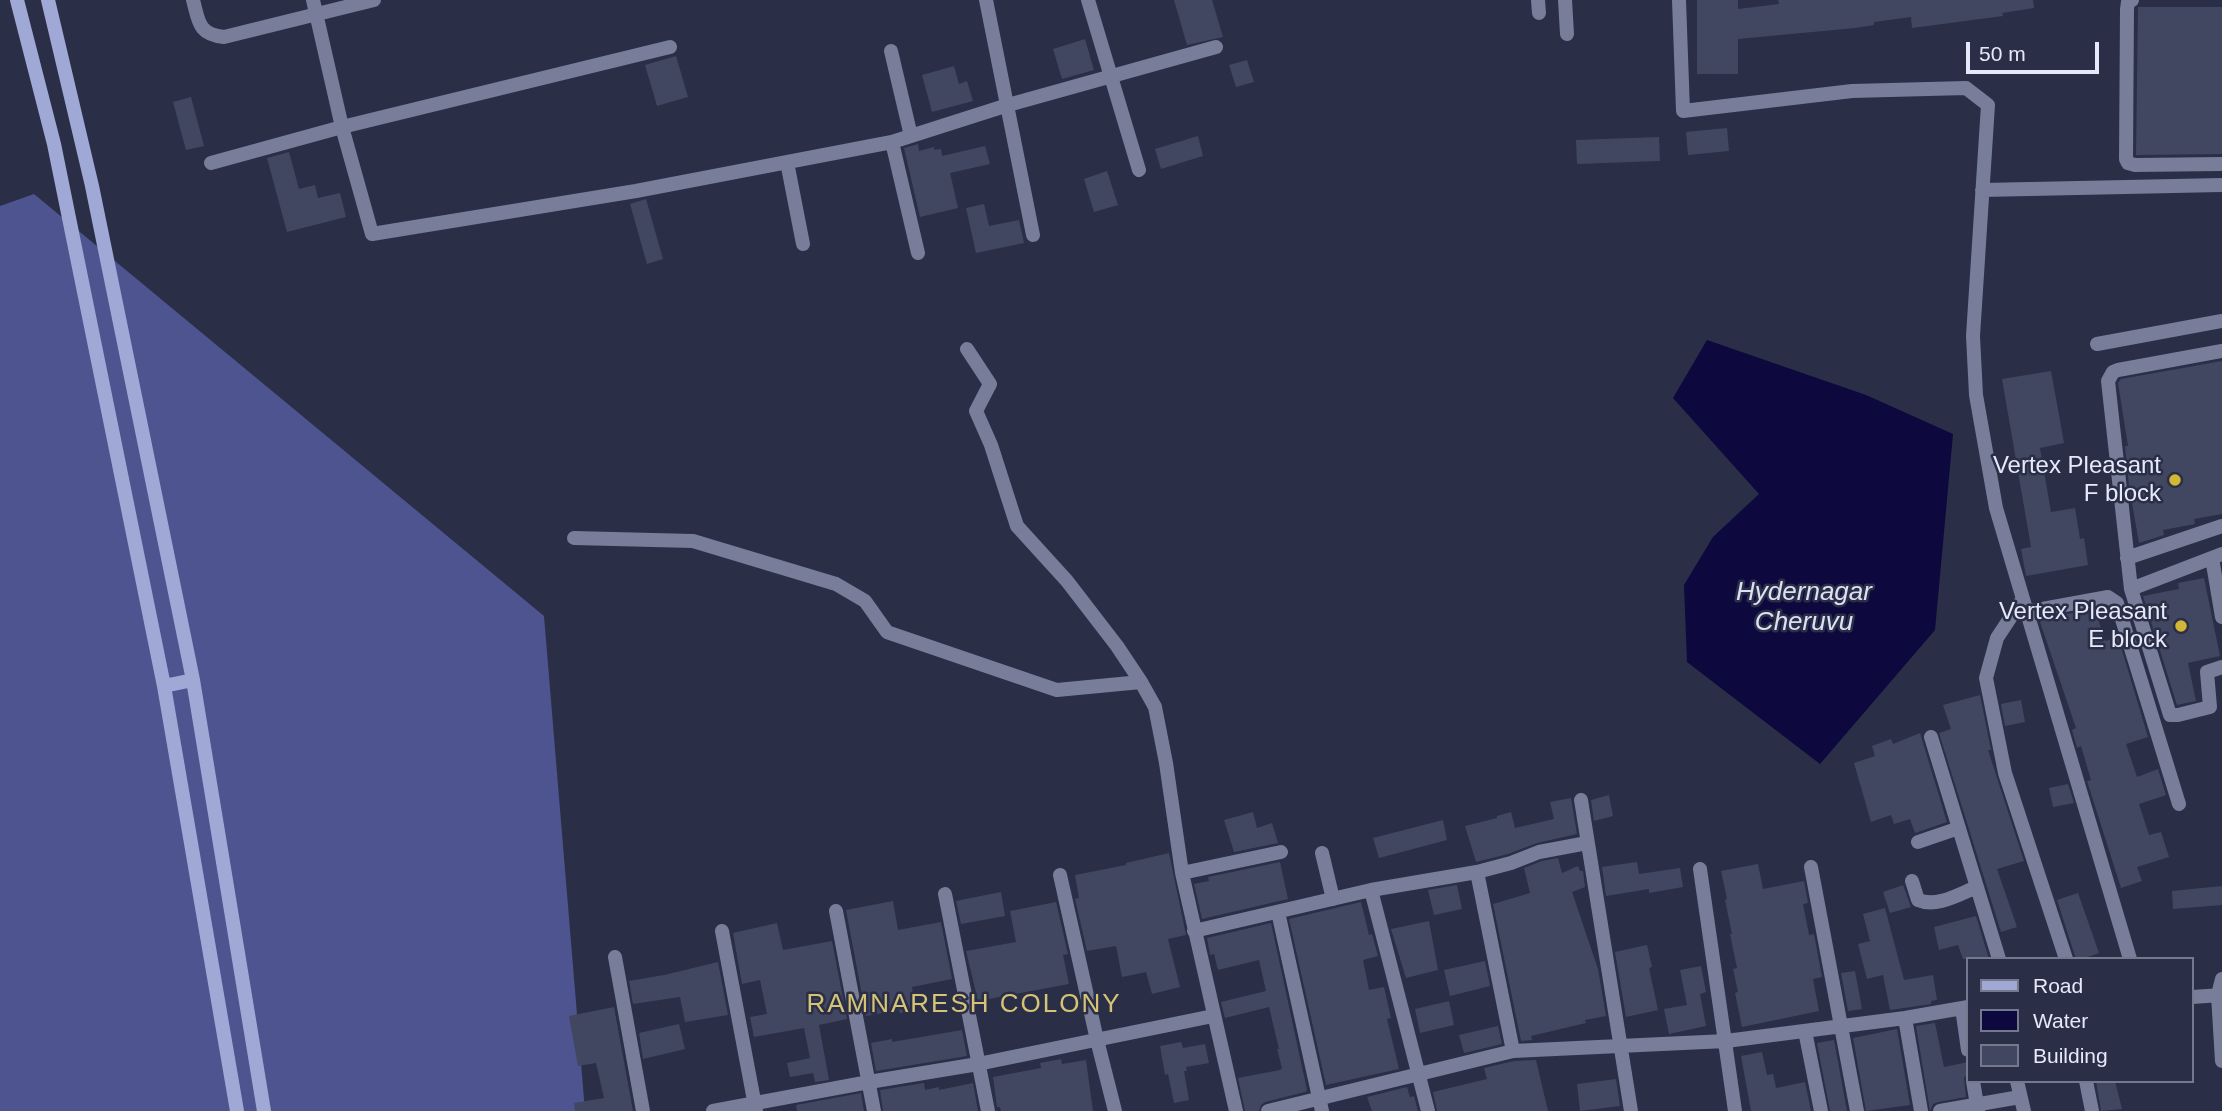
<!DOCTYPE html>
<html>
<head>
<meta charset="utf-8">
<style>
	body { margin:0 }
	#map { position:relative; width:2222px; height:1111px; overflow:hidden; background:#2a2e47; font-family:Helvetica,sans-serif }
	canvas { display:block }
	.legend { position:absolute; left:1966px; top:957px; width:228px; height:126px; box-sizing:border-box; background:#2a2e47; border:2px solid #75798e; margin:0; padding:9px 12px; list-style:none; font-size:21px; color:#e5e9f9 }
	.legend li { display:flex; align-items:center; gap:14px; height:35px }
	.legend b { width:35px; border:2px solid #75798e }
	.scale { position:absolute; left:1966px; top:42px; width:133px; height:32px; box-sizing:border-box; border:4px solid #e5e9f9; border-top:0; padding-left:9px; font-size:21px; line-height:24px; white-space:nowrap; color:#e5e9f9; -webkit-text-stroke:5px #2a2e47; paint-order:stroke }
</style>
</head>
<body>
<div id="map">
<canvas width="2222" height="1111"></canvas>
<ul class="legend">
<li><b style="height:9px;background:#a0a8d5"></b>Road</li>
<li><b style="height:19px;background:#0d083d"></b>Water</li>
<li><b style="height:19px;background:#424761"></b>Building</li>
</ul>
<div class="scale">50 m</div>
</div>
<script>
const g = document.querySelector('canvas').getContext('2d');
g.lineJoin = 'round';
function fillPath(path, color) {
  g.fillStyle = color;
  g.fill(path, 'evenodd');
}
function strokePath(path, color, width, dash) {
  g.strokeStyle = color;
  g.lineWidth = width;
  g.lineCap = dash ? 'butt' : 'round';
  g.setLineDash(dash || []);
  g.stroke(path);
}
function label(font, color, halo, rows, align = 'center') {
  g.font = font + ' Helvetica,sans-serif';
  g.lineWidth = 5;
  g.setLineDash([]);
  g.textBaseline = 'middle';
  g.strokeStyle = halo;
  g.fillStyle = color;
  for (const [text, x, y, turn = 0] of rows) {
    g.save();
    g.translate(x, y);
    g.rotate((+turn || 0) * Math.PI / 180);
    g.textAlign = isNaN(turn) ? turn : align;
    if (halo) g.strokeText(text, 0, 0);
    g.fillText(text, 0, 0);
    g.restore();
  }
}
fillPath(new Path2D(`
	M34 194 544 616 585 1111H0V206Z`), '#4d548f');
fillPath(new Path2D(`
	M1707 340 1866 395 1953 434 1935 630 1820 764 1687 662 1684 585 1713 537 1759 494 1673 398Z`), '#0d083d');
fillPath(new Path2D(`
	M1174 0H1212L1223 37 1187 45Z
	M1697 0H1738V9L1779 4 1778 0H2033L2034 8 2002 13 2003 16 1912 28 1911 17 1874 22V25L1855 28 1738 39V74H1697Z
	M2138 7H2222V154L2136 155Z
	M1085 39 1094 70 1062 79 1053 49Z
	M676 56 688 97 657 106 645 65Z
	M1247 60 1254 82 1236 87 1229 65Z
	M954 66 959 84 967 81 973 101 932 112 922 75Z
	M191 97 204 146 186 150 173 102Z
	M1727 128 1729 151 1688 155 1686 132Z
	M1198 136 1203 156 1161 169 1155 149Z
	M1659 137 1660 161 1577 164 1576 140Z
	M918 144 919 151 934 147V150L941 149 942 156 985 146 990 164 950 173 958 208 920 217 904 148Z
	M289 152 299 189 315 185 318 198 340 193 346 217 287 232 267 158Z
	M1107 171 1118 205 1094 212 1084 179Z
	M646 199 663 259 647 264 630 204Z
	M984 204 989 226 1019 220 1024 243 976 253 966 208Z
	M2222 361V514L2194 519 2195 524 2163 530 2164 535 2139 543 2129 486 2125 446H2128L2118 383 2121 379Z
	M2051 371 2064 443 2040 448 2051 512 2075 508 2080 539 2084 538 2088 565 2026 576 2021 549 2031 547 2002 379Z
	M2204 578 2220 656 2188 663 2196 701 2177 705 2143 596 2179 589 2178 583Z
	M2095 609 2105 641 2118 637 2148 737 2126 744 2137 777 2158 769 2166 795 2139 804 2149 835 2161 832 2169 857 2137 867 2142 881 2121 888 2087 781 2091 780 2081 746 2077 748 2072 730 2076 728 2039 619Z
	M1980 695 1991 750H1988L2024 861 1997 869 2017 927 2001 932 1939 733 1951 729 1943 705Z
	M2021 700 2025 722 2005 726 2001 704Z
	M1920 733 1947 822 1915 833 1910 819 1894 824 1891 815 1871 822 1854 763 1875 756 1872 746 1891 739 1893 744Z
	M2068 784 2074 803 2053 807 2049 788Z
	M1609 795 1613 816 1594 821 1591 800Z
	M1571 798 1577 834 1537 843 1508 854 1476 862 1465 826 1497 818V816L1511 812 1515 828 1554 819 1550 802Z
	M1253 812 1257 828 1272 823 1278 843 1234 852 1224 820Z
	M1443 820 1447 840 1379 858 1373 838Z
	M1169 853 1186 935 1168 939 1180 987 1152 994 1146 972 1122 977 1116 946 1087 951 1075 899 1079 898 1075 875 1126 865V863Z
	M1558 858 1562 873 1578 866 1580 871H1583L1585 887 1572 892 1598 969 1606 1016 1585 1020 1586 1023 1531 1036 1532 1040 1521 1041 1493 904 1530 893 1524 868 1542 861Z
	M1280 862 1288 899 1202 919 1194 884 1209 881 1208 877Z
	M1637 862 1639 874 1680 868 1683 887 1649 893V889L1606 896 1602 867Z
	M1758 864 1763 889 1804 881 1808 903 1803 904 1809 935 1814 934 1822 977 1813 979 1819 1011 1742 1027 1735 993 1738 992 1733 969 1737 968 1730 934H1732L1725 900 1727 899 1721 871Z
	M1457 885 1462 909 1434 915 1428 890Z
	M1903 885 1911 907 1890 913 1883 892Z
	M2222 886V905L2173 909 2172 891Z
	M1001 892 1005 916 961 924 956 901Z
	M2078 893 2099 953 2082 959H2076L2057 900Z
	M893 901 898 930 941 922 952 979 912 987 916 1010 900 1013 899 1010 866 1016 846 910Z
	M1056 902 1068 954 1063 955 1069 984 978 1001 966 951 1016 942 1010 911Z
	M1361 902 1369 935 1372 934 1378 956 1363 960 1369 990 1384 987 1391 1018 1387 1019 1399 1069 1326 1085 1289 919Z
	M1885 908 1904 980 1933 975 1937 1000 1931 1001V1004L1890 1010 1883 975 1867 979 1858 944 1870 941 1863 914Z
	M1976 916 1989 959H1963L1958 945 1939 950 1934 927Z
	M1429 921 1438 970 1406 978 1391 929Z
	M777 923 783 950 832 941 847 1019 819 1025 829 1080 815 1082 813 1073 790 1077 787 1063 810 1058 804 1028 754 1037 750 1017 767 1014 760 980 742 984 733 933Z
	M1271 923 1307 1090 1305 1092 1265 1102 1261 1105 1259 1111H1245L1238 1078 1280 1070 1282 1068 1277 1049H1279L1269 1007 1225 1018 1221 1002 1266 991 1259 960 1218 970 1214 954 1210 955 1207 938Z
	M1647 945 1652 967 1649 968 1658 1010 1626 1017 1615 952Z
	M1485 961 1490 986 1450 996 1444 970Z
	M718 962 728 1015 685 1022 680 997 633 1004 629 981 664 975Z
	M1701 966 1706 992 1700 994 1706 1026 1669 1034 1664 1009 1687 1005 1680 970Z
	M1855 971 1862 1009 1848 1011 1841 973Z
	M1449 1001 1454 1025 1420 1033 1415 1009Z
	M614 1007 633 1111H575L574 1103 604 1098 596 1063 578 1066 569 1016Z
	M1935 1023 1944 1067 1968 1062V1073L1964 1078 1966 1097 1938 1102 1933 1104 1930 1111 1916 1026Z
	M679 1024 685 1049 643 1059 639 1033Z
	M1498 1026 1502 1044 1464 1053 1459 1035Z
	M1897 1029 1910 1105 1866 1111 1853 1038Z
	M962 1030 967 1056 876 1071 871 1043 892 1039V1042Z
	M1834 1040 1847 1111H1830L1817 1043Z
	M1181 1042 1183 1048 1205 1044 1209 1063 1186 1067 1187 1071H1184L1189 1100 1174 1103 1168 1074 1165 1075 1160 1046Z
	M1762 1052 1767 1075 1773 1074 1776 1088 1805 1082 1811 1111H1751L1741 1056Z
	M1061 1059 1062 1064 1086 1060 1093 1111H1001L1000 1107H997L993 1077 1041 1068 1040 1063Z
	M1536 1060 1548 1111H1437L1433 1092 1487 1079 1484 1068 1514 1061Z
	M1616 1079 1620 1106 1580 1111 1577 1084Z
	M2096 1081H2115L2122 1109 2101 1111Z
	M924 1083 925 1090 939 1087V1090L973 1083 978 1111H883L880 1090Z
	M1407 1087 1410 1097 1414 1096 1418 1111H1372L1367 1097Z
	M861 1093 864 1111H797L796 1105Z`), '#424761');
strokePath(new Path2D(`
	M193 0C199 22 198 34 224 37L374 0
	M313 0 342 127 372 234 636 191 892 142 1008 105 1216 47
	M986 0 1033 235
	M1088 0 1139 170
	M1538 0 1539 13
	M1565 0 1567 34
	M1679 0 1683 111 1852 91 1966 88 1988 105 1973 336 1976 395 1996 508 2130 959
	M2132 0 2128 2 2127 9 2126 159 2128 163 2135 165 2222 164
	M891 51 911 136
	M892 142 918 253
	M787 162 803 244
	M211 163 342 127 670 47
	M1982 190 2222 185
	M2097 344 2222 321
	M967 349 990 384 976 411 991 445 1017 526 1067 581 1117 646 1141 682
	M2222 351 2118 370 2113 372 2108 381 2131 589 2170 715H2178L2210 707 2207 672 2222 667
	M574 538 693 541 836 584 865 601 887 632 1057 690 1141 682 1155 707 1166 763 1182 873 1236 1111
	M2127 558 2222 526
	M2212 558 2222 617
	M2131 589 2222 554
	M2022 600 1997 638 1986 678 2005 773 2066 959
	M2026 612 2108 597 2117 603 2179 804
	M1931 737 1999 959
	M1581 800 1631 1111
	M1918 842 1959 828
	M1322 853 1333 899
	M1811 867 1857 1111
	M1700 869 1735 1111
	M1477 872 1513 1051
	M1182 873 1281 852
	M1060 875 1097 1040 1115 1111
	M1912 881 1918 900C1937 908 1959 894 1977 887
	M1371 890 1428 1111
	M945 894 988 1111
	M836 911 874 1111
	M1278 912 1322 1111
	M722 931 756 1111
	M1194 931 1371 890 1477 872 1511 863 1539 852 1587 843
	M615 957 643 1111
	M2222 979 2218 995 2222 1061
	M2192 997 2222 995
	M1962 1008 1968 1050
	M1905 1018 1921 1111
	M1805 1031 1821 1111
	M1973 1081 1978 1111
	M2017 1081 2024 1111
	M2086 1081 2092 1111
	M713 1111 869 1082 978 1064 1213 1016
	M1268 1111 1513 1051 1726 1041 1905 1018 1968 1007
	M1940 1111 2020 1097`), '#787d99', 14);
strokePath(new Path2D(`
	M17 0 54 144 164 686 237 1111
	M48 0 92 186 193 680 264 1111
	M164 686 193 680`), '#a0a8d5', 14);
for (const [x, y, r, color] of [
	[2175,480,7,"#d2b736"],
	[2181,626,7,"#d2b736"]
]) {
  const dot = new Path2D();
  dot.arc(x, y, r, 0, 2 * Math.PI);
  g.fillStyle = color;
  g.fill(dot);
  strokePath(dot, '#2a2e47', 2.5);
}
label('24px', '#e5e9f9', '#2a2e47', [
	["Vertex Pleasant",2161,466],
	["F block",2161,494],
	["Vertex Pleasant",2167,612],
	["E block",2167,640]
], 'right');
label('italic 26px', '#dde0f3', '#2a2e47', [
	["Hydernagar",1804,593],
	["Cheruvu",1804,623]
]);
g.letterSpacing = '2px';
label('26px', '#d5c376', '#2a2e47', [
	["RAMNARESH COLONY",964,1005]
]);
g.letterSpacing = '0px';
</script>
</body>
</html>
